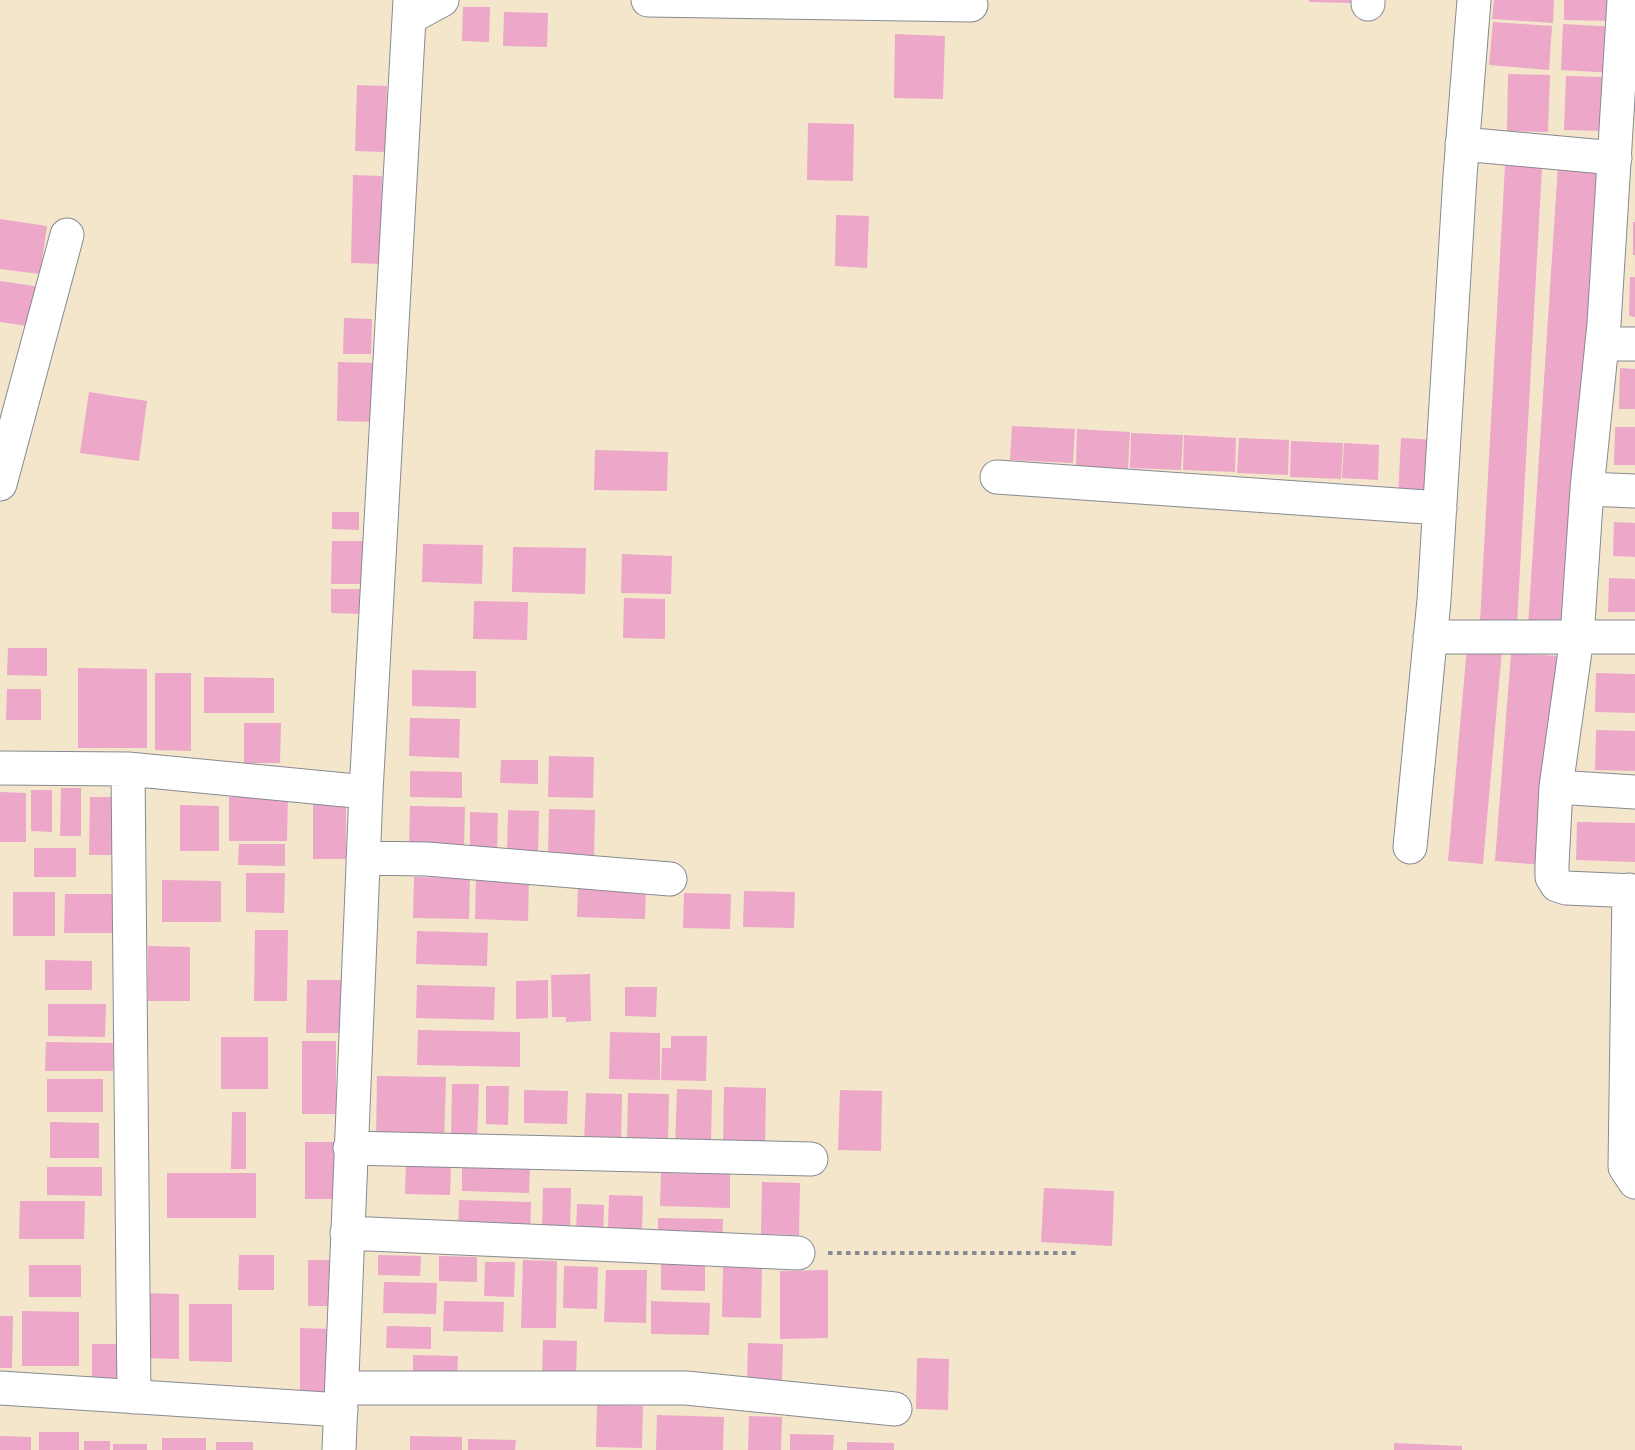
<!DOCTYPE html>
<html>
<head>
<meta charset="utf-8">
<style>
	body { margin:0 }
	canvas { display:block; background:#f3e6cb }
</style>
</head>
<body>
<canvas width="1635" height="1450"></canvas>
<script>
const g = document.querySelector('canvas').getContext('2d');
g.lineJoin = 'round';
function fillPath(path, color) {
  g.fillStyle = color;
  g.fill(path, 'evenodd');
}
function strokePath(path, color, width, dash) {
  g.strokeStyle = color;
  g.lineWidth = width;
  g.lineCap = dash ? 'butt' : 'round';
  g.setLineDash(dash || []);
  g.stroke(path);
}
fillPath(new Path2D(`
	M1309 0H1351V3L1309 2Z
	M1494 0H1554L1553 23 1492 19Z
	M1564 0H1618V21L1564 20Z
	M463 7H490L489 42 462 41Z
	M504 12 548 13 547 47 503 46Z
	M1493 22 1552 26 1549 70 1489 65Z
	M1563 24 1618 27 1616 73 1561 70Z
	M895 34 945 36 943 99 894 98Z
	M1508 74 1550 75 1548 132 1507 131Z
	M1566 76 1604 77 1602 131 1564 130Z
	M357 85 387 86 385 152 355 151Z
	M808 123 854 124 853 181 807 180Z
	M1505 165 1542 166 1517 624 1480 622Z
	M1558 165 1601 168 1571 629 1528 626Z
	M353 175 382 176 380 264 351 263Z
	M836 215 869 216 867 268 835 266Z
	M0 219 47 226 40 274 0 269Z
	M1633 222H1635V255H1633Z
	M1630 277H1635V317L1629 316Z
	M0 281 41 287 35 327 0 322Z
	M344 318 372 319 371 354H343Z
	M338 362 376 363 375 422 337 421Z
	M1620 368 1635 369V409H1619Z
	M89 392 147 401 139 461 80 453Z
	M1012 426 1075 429 1073 463 1010 460Z
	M1615 427H1635V465H1614Z
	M1077 429 1130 432 1128 469 1076 467Z
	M1131 433 1183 435 1181 470 1130 468Z
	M1184 435 1236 438 1235 472 1183 470Z
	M1239 438 1289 440 1288 475 1237 473Z
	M1401 438 1435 440 1433 499 1398 498Z
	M1291 441 1343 443 1341 479 1290 477Z
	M1344 443 1379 445 1378 480 1342 478Z
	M595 450 668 452 667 491 594 490Z
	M332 512H359V530L332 529Z
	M1614 522 1635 523V557L1613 556Z
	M332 541H368L367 584H331Z
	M423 544 483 545 482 584 422 582Z
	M513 547 586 548 585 594 512 592Z
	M622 554 672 556 671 594 621 593Z
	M1609 578 1635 579V612H1608Z
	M331 589H363V614L331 613Z
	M624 598 665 599V639L623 638Z
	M474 601 528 602 527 640 473 639Z
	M1467 647 1502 650 1483 864 1448 861Z
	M8 648H47V676L7 675Z
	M1511 653 1558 656 1542 865 1495 861Z
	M78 668 147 669V748H78Z
	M412 670 476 671V708L412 706Z
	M155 673H191V751L155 750Z
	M1596 673 1635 674V713L1595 712Z
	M204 677 274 678V713H204Z
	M7 689H41V720H6Z
	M410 718 460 719 459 758 409 756Z
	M244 723H281L280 763H244Z
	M1596 730 1635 731V771L1595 770Z
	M549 756 594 757 593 798 548 797Z
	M501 760H538V784L500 783Z
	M410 771 462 772V798L410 797Z
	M61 788H81V836H60Z
	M31 790H52V832L31 831Z
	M0 792 26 793V842H0Z
	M90 797H120L119 855H89Z
	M229 797H288L287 841H229Z
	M313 797H346V859H313Z
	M180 805 219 806V851H180Z
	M410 806 465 807 464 848 409 847Z
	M549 809 595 810 594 859 548 858Z
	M508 810 539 811 538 852H507Z
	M470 812 498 813 497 851H470Z
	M1577 822 1635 823V862L1576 860Z
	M239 844H285V866L238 865Z
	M34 848H76V877H34Z
	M246 873H285L284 913 246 912Z
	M414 877 470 878 469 919 413 918Z
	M476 877 529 878 528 921 475 919Z
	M162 880 221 881V922H162Z
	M578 885 646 886 645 919 577 917Z
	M744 891 795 892 794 928 743 927Z
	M13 892H55V936H13Z
	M684 893 731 894 730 929 683 928Z
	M65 894H118V933H64Z
	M255 930H288L287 1001H254Z
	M417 931 488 933 487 966 416 964Z
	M148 946 190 947V1001H148Z
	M45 960 92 961V990H45Z
	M590 974 591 1021 566 1022V1017H552L551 975Z
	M307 980H344V1033H306Z
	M548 980V1018L516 1019V981Z
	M417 985 495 987 494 1020 416 1018Z
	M625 987H657L656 1017 625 1016Z
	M48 1004H106L105 1037 48 1036Z
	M418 1030 520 1032V1067L417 1065Z
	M610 1032 660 1033V1080L609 1079Z
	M671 1036H707L706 1081 661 1080 662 1048H671Z
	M221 1037H268V1089H221Z
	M302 1041H336V1114H302Z
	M46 1042 113 1043V1071H45Z
	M377 1076 446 1077 444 1141 376 1140Z
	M47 1079H103V1112H47Z
	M452 1084H479L477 1142 451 1141Z
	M486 1086H509L508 1125 486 1124Z
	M724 1087 766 1088 765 1147 723 1146Z
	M677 1089 712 1090 711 1148H675Z
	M524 1090 568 1091 567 1124 524 1123Z
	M840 1090 882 1091 881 1151 838 1150Z
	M586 1093 622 1094 621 1142H584Z
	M628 1093 669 1094 668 1144 627 1143Z
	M232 1112H246V1169H231Z
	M50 1122 99 1123V1158H50Z
	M305 1142H338V1199H305Z
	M406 1164 451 1165 450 1195 405 1194Z
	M47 1167H102V1196L47 1195Z
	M462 1167 530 1169 529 1193 462 1191Z
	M167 1173H256V1218H167Z
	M661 1173 730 1174V1208L660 1206Z
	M762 1182 800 1183 799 1235 761 1234Z
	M543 1188H571L570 1230H542Z
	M1044 1188 1114 1191 1112 1246 1041 1242Z
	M609 1195 643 1196 642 1229 608 1228Z
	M459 1200 531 1202 530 1234 458 1232Z
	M20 1201H85L84 1239H19Z
	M577 1204 604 1205 603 1236 576 1235Z
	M658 1218 723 1219 722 1248 658 1246Z
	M239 1255H274V1290H238Z
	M378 1255 421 1256 420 1276 378 1275Z
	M439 1256 477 1257V1282L439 1281Z
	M308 1260H333L332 1306H308Z
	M523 1260 557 1261 556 1328H521Z
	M485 1262H515L514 1297 484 1296Z
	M661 1263 705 1264V1291L661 1290Z
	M29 1265H81V1297H29Z
	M564 1266 598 1267 597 1309 563 1308Z
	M723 1267 762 1268 761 1318 722 1317Z
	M606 1270H647L646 1323 604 1322Z
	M828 1270V1338L780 1339V1271Z
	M384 1282 437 1283 436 1314 383 1313Z
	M146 1293 179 1294V1359L145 1358Z
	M444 1301 504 1302 503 1332 443 1331Z
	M651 1301 710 1303 709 1335 651 1334Z
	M189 1304H232V1362L189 1361Z
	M22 1311 79 1312V1366H22Z
	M0 1316H13L12 1368H0Z
	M387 1326 431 1327V1349L386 1348Z
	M300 1328 332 1329V1394L300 1393Z
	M543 1340 577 1341 576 1377H542Z
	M748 1343 783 1344 782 1382 747 1381Z
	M92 1344H130V1385H92Z
	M413 1355 458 1356 457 1379 413 1378Z
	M917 1358 949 1359 948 1410 916 1409Z
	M597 1405 643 1406 642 1448 596 1447Z
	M657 1415 724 1417 723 1450H656Z
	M749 1416 782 1417 781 1450H748Z
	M39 1432H79V1450H39Z
	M790 1434 834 1435 833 1450H790Z
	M0 1436 31 1437V1450H0Z
	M410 1436 462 1437V1450H410Z
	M162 1438H206V1450H162Z
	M468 1439 516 1440 515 1450H468Z
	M84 1441H110V1450H84Z
	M216 1442H253V1450H216Z
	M847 1442 894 1443V1450H847Z
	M1394 1443 1462 1446V1450H1394Z
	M113 1444H147V1450H113Z`), '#eda7c9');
const minor = new Path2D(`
	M648 0 971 5
	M1624 0 1604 324 1587 489 1577 637 1556 787 1552 865V877L1557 885 1566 888 1635 891
	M1368 4V0
	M409 18 442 0
	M1462 144 1615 158
	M1602 344H1635
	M997 477 1440 508
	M0 484 67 235
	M1587 489 1635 491
	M1430 637H1635
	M0 768 128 769 366 792
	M128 769 134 1397
	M1556 787 1635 792
	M1410 847 1434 600 1460 176 1474 0
	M363 858 427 859 670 879
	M1629 890 1625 1167 1635 1182
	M350 1148 811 1159
	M347 1233 798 1253
	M0 1388 341 1410
	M342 1388H686L895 1409
	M339 1450 366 792 410 0`);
strokePath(minor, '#878a94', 35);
strokePath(new Path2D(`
	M828 1253H1079`), '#878a94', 4, [4.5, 4.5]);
strokePath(minor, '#fff', 33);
</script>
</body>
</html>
